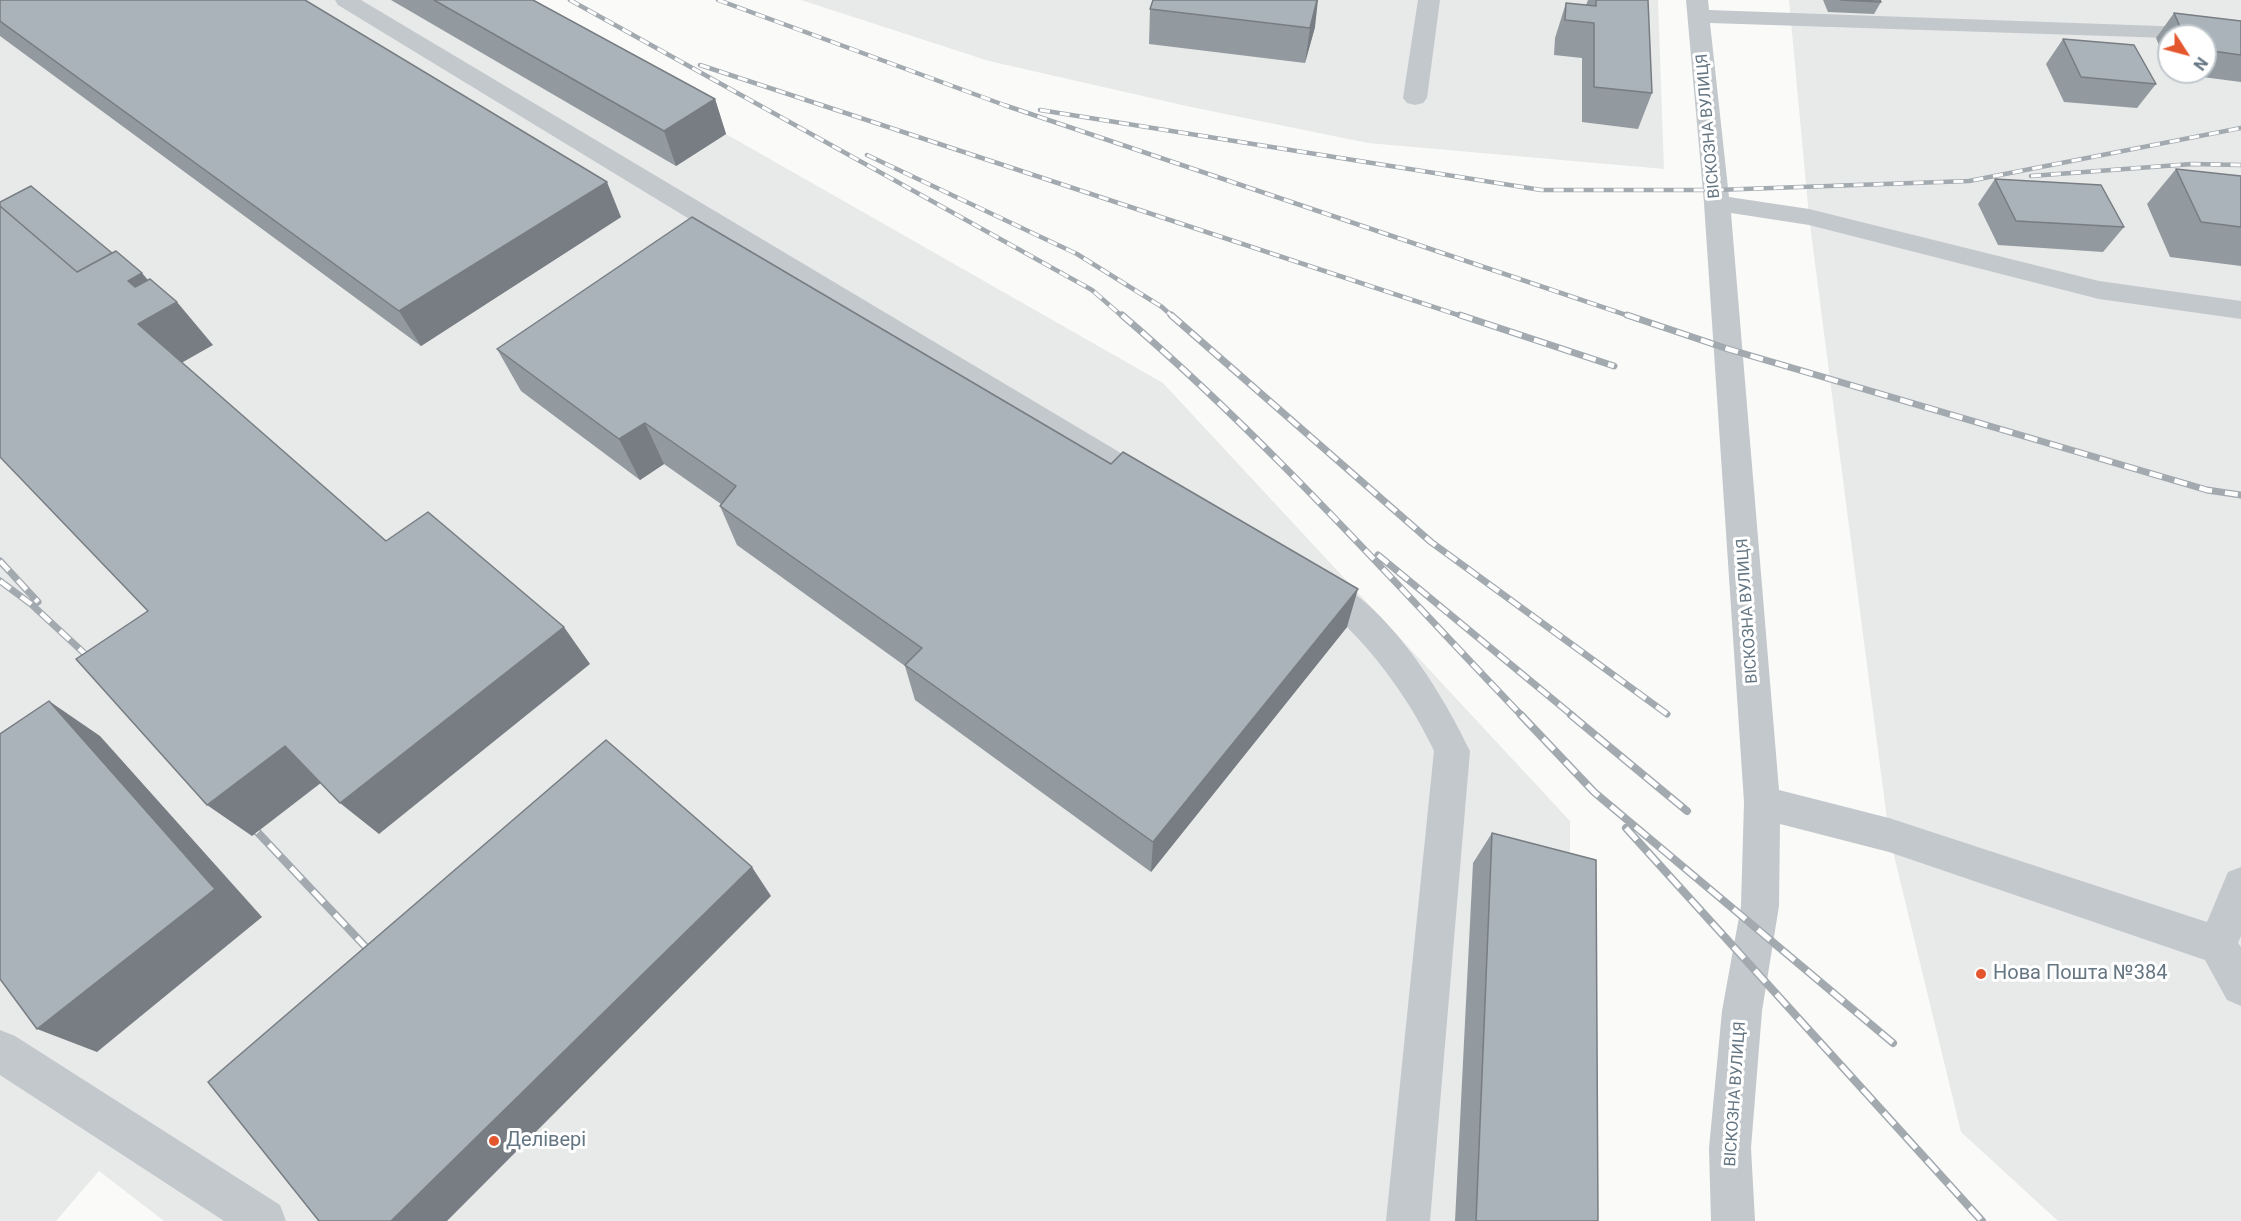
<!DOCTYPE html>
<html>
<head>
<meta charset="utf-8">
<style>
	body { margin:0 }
	#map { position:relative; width:2241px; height:1221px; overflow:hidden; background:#fafaf8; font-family:Roboto,sans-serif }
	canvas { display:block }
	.north { position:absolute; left:2157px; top:24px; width:60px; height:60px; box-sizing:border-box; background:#fff; border:2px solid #c1c8cd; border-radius:50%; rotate:126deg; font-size:16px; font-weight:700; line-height:24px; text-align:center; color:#657683 }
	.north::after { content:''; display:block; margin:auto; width:21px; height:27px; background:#e4572e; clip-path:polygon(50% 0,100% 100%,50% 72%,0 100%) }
</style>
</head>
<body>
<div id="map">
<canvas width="2241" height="1221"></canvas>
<div class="north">N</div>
</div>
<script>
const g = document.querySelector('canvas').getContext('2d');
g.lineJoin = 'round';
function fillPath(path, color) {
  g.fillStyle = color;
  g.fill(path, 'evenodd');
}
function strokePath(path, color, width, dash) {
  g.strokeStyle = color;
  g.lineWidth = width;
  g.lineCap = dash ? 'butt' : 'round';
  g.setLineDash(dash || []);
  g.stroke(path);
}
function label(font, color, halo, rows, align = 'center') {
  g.font = font + ' Roboto,sans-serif';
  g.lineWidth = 6;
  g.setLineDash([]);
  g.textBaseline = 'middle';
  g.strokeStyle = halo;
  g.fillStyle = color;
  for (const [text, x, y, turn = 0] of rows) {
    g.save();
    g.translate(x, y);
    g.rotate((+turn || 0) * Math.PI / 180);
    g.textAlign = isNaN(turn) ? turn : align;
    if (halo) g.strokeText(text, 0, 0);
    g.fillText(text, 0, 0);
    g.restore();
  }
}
fillPath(new Path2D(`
	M0 0H484L726 134 1163 383 1570 821V1221H164L99 1171 56 1221H0Z
	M801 0H1658L1664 169 1368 143 1191 107 989 61Z
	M1789 0H2241V1221H2058L1961 1132 1889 835 1809 217ZM2169 36H2205V72H2169Z`), '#e8e9e9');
fillPath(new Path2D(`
	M335 0H361L1161 477 1165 485 1161 493 1150 497 1139 493 338 5Z
	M1418 0H1440L1427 98 1423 103 1415 105 1407 103 1403 98Z
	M1686 0H1708L1709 10 2215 28 2218 33 2215 38 2207 40 2205 36H2169V38L1710 23 1729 197 1809 209 2099 281 2241 301V319L2099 299 1809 225 1731 213 1779 790 1889 818 2207 922 2228 872 2241 867V936L2238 943 2241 947V1006L2227 1000 2205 960 1889 852 1780 824 1779 906 1762 1011 1751 1148 1755 1221H1711L1709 1148 1722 1011 1741 906 1744 802 1704 203Z
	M1315 572C1382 594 1441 690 1470 751L1430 1221H1386L1434 751C1413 706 1382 662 1347 627 1332 612 1308 604 1299 585L1303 576Z
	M0 1030 15 1036 280 1205 286 1221H224L0 1075Z`), '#c3c8cc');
const railFar2 = new Path2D(`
	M570 0 1092 290 1123 317
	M718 0 1004 105 1632 317
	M700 65 1464 317
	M1040 110 1541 190H1716L1969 181 2241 128
	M867 155 1077 254 1162 307 1173 317
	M2031 176 2192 164 2241 165`);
const railFar1 = new Path2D(`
	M1122 315C1265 437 1392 580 1522 716
	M1171 315 1431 542 1667 714
	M1460 315 1614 366
	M1627 315 1728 349 2207 490 2241 495
	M1378 555 1573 716
	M0 561 38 602
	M0 581 31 604 97 665`);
const rail = new Path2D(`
	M1521 715 1594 792 1893 1043
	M1571 715 1687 811
	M247 821 377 959
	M1626 828 1982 1221`);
strokePath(railFar2, '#a2aab0', 4.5);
strokePath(railFar1, '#a2aab0', 7);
strokePath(rail, '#a2aab0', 8);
strokePath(railFar2, '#fff', 3, [10]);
strokePath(railFar1, '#fff', 4.5, [13]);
strokePath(rail, '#fff', 5, [16]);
fillPath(new Path2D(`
	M0 0 621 217 421 346 0 36Z
	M391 0H533L715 99 726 134 676 166Z
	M1588 0H1648L1652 93 1638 129 1582 122V58L1554 55 1555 38 1566 3 1586 5Z
	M1823 0H1880L1881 2 1874 14 1828 12Z
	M1150 9 1315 27 1305 63 1149 44Z
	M2174 13 2241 21V82L2171 73 2170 72H2205V36H2169V69L2156 38Z
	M2063 39 2156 84 2137 108 2064 102 2046 64Z
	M2176 169 2241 176V266L2170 257 2147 204Z
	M1995 179 2124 227 2103 252 1998 245 1978 204Z
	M497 349 1347 627 1151 872 915 700 905 666 737 545 720 506 721 504 664 464 640 480 521 391Z
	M1492 833 1598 1221H1455L1473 863Z`), '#929a9f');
fillPath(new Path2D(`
	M1317 0H1318L1315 27 1305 63 1310 28Z
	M715 99 726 134 676 166 664 131Z
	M607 182 621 217 421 346 399 311Z
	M142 273 170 306 177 302 213 345 176 366 83 281Z
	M645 423 664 464 640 480 619 439Z
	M1358 589 1347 627 1151 872 1153 842Z
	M564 627 590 664 379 834 340 803Z
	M49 701 100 736 262 917 97 1052 37 1029Z
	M285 746 326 779 252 836 207 805Z
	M752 867 771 896 447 1221H391Z`), '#777d82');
const building = new Path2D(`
	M0 0H305L607 182 399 311 0 21Z
	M434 0H533L715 99 664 131Z
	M1153 0H1317L1310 28 1150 9Z
	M1596 0H1648L1652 93 1594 87V23L1565 20 1566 3 1596 6Z
	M1841 0H1880L1881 2Z
	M2174 13 2241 21V55L2205 50V36H2184Z
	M2063 39 2134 45 2156 84 2081 77Z
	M2176 169 2241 176V227L2201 222Z
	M1995 179 2101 185 2124 227 2016 221Z
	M31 186 112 253 77 272 0 206V202Z
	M0 206 77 272 116 251 142 273 128 281 135 287 150 279 177 302 138 324 386 541 428 512 564 627 340 803 285 746 207 805 76 659 148 611 0 457Z
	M692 217 1111 464 1123 452 1358 589 1153 842 905 665 922 648 720 506 736 486 645 423 619 439 497 349Z
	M49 701 215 889 37 1029 0 979V734Z
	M606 740 752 867 391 1221H319L208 1082Z
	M1492 833 1596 860 1598 1221H1476Z`);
fillPath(building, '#aab3b9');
strokePath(building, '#777d82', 1.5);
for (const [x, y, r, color] of [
	[1981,974,6,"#e4572e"],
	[494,1141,6,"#e4572e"]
]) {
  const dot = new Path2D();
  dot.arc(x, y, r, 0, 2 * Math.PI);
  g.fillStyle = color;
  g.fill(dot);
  strokePath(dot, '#fff', 2);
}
label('16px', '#657683', '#fff', [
	["ВІСКОЗНА ВУЛИЦЯ",1709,126,-95],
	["ВІСКОЗНА ВУЛИЦЯ",1748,611,-94],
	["ВІСКОЗНА ВУЛИЦЯ",1736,1094,-86]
]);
label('20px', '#657683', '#fff', [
	["Нова Пошта №384",1993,974],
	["Делівері",506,1141]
], 'left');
</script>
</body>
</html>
